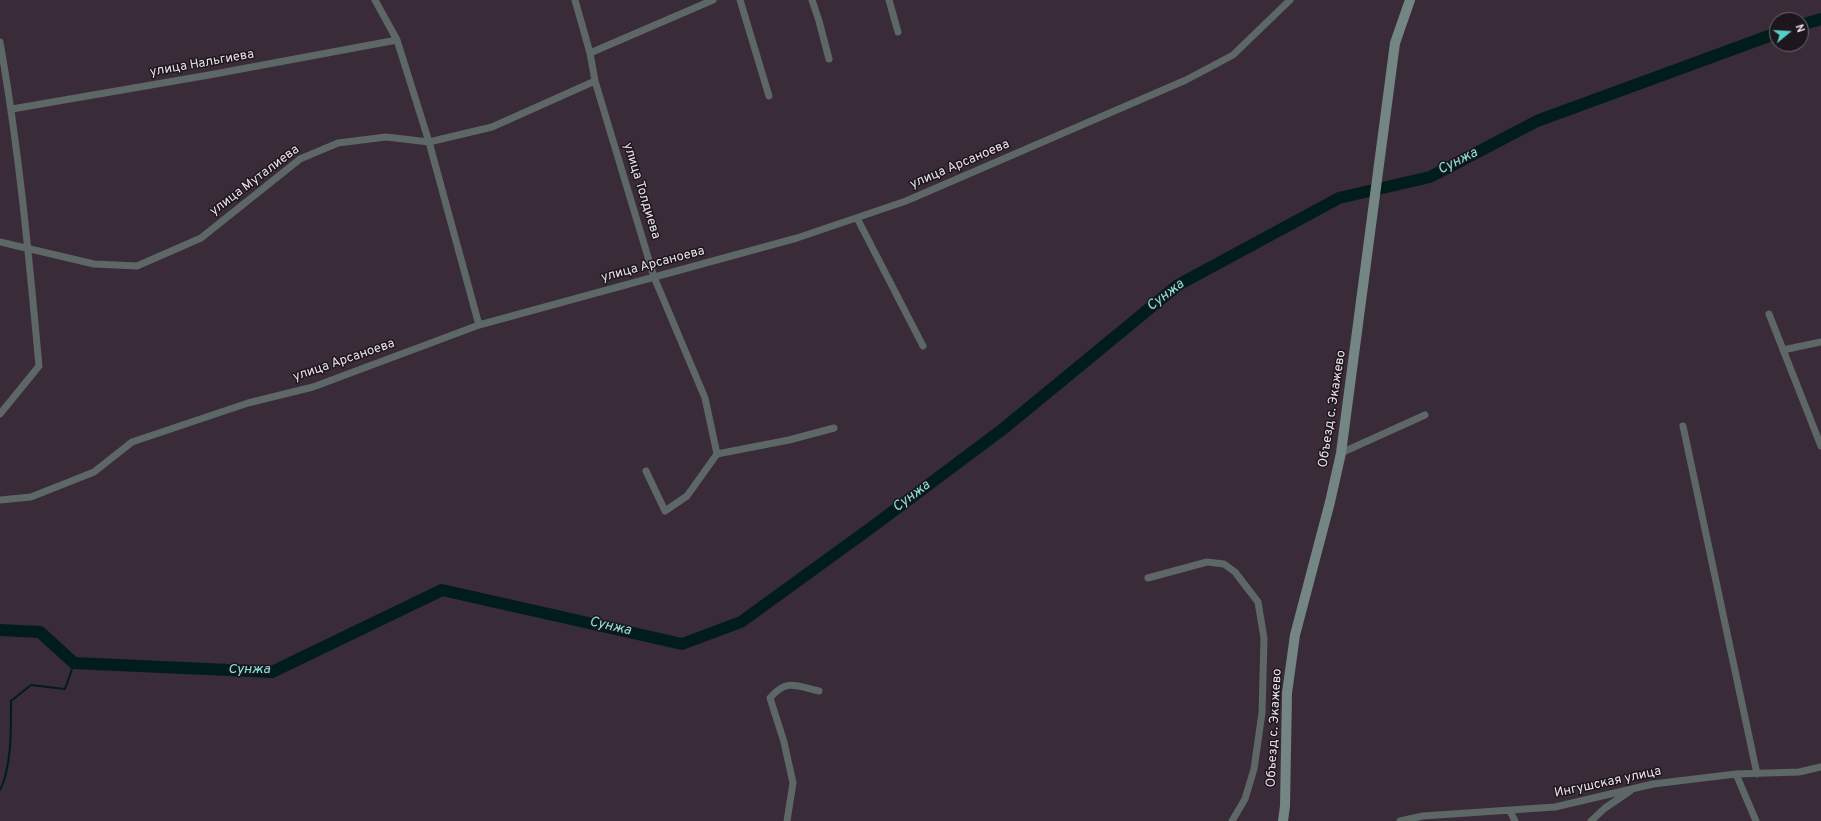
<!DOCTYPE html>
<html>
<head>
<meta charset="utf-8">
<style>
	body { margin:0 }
	#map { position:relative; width:1821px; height:821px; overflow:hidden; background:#3a2b39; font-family:Overpass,sans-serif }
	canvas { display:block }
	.north { position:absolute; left:1769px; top:12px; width:40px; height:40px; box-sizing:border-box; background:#1d161c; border:1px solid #6f676e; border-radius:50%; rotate:72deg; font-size:11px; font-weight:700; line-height:16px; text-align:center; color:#eae0e9 }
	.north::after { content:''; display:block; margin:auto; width:14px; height:18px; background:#55cec5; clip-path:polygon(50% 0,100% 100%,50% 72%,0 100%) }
</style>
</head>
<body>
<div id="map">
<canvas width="1821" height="821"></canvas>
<div class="north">N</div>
</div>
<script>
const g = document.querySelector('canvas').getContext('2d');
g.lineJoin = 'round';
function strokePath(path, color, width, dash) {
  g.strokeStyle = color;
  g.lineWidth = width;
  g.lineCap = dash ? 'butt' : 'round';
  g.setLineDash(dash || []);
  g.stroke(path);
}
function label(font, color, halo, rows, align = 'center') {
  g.font = font + ' Overpass,sans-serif';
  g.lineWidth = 3;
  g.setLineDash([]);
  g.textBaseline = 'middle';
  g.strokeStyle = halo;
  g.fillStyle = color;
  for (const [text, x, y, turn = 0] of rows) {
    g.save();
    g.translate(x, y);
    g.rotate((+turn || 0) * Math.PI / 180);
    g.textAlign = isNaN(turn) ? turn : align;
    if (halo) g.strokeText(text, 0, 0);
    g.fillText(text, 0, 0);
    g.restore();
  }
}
strokePath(new Path2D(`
	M0 790C12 766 11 728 11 701L31 685 65 689 74 663`), '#001d1b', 2);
strokePath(new Path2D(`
	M1801 25 1821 19
	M0 630 40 632 74 663 272 672 442 590 682 644 741 622 872 527 1003 429 1178 285 1339 198 1430 177 1537 121 1777 33`), '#001d1b', 12);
strokePath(new Path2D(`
	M375 0 397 40 429 142 479 325
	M575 0 590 53 595 81 654 277 705 398 717 454
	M740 0 769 96
	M812 0 819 21 829 59
	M889 0 898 32
	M0 42C19 149 29 257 39 366L0 414
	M590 53 713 0
	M12 109 209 75 397 40
	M857 218 923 346
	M0 242 94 264 137 266 201 238 300 159 338 143 386 137 429 142 492 127 595 81
	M1769 314 1821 446
	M1783 350 1821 342
	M1683 426 1757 774
	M1341 453 1425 415
	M646 471 665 511 687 496 717 454 789 440 834 428
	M0 500 31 497 94 472 132 442 248 403 313 387 479 325 797 238 906 201 1186 80 1233 55 1290 0
	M1148 578 1207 562 1224 564 1235 572 1258 602 1264 638 1262 713 1254 769 1245 799 1232 821
	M1736 774 1756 821
	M1510 811 1515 821
	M787 821 793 783 784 742 770 698C787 678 796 686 819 691
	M1400 821 1423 816 1555 807 1653 784 1736 774 1799 772 1821 767
	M1591 821 1605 808 1630 791`), '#5c6766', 7);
strokePath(new Path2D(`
	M1283 821 1285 806 1287 693 1295 635 1330 502 1341 453 1395 43 1410 0`), '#748684', 10);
label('13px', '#eae0e9', '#1d161c', [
	["улица Нальгиева",202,64,-10],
	["улица Арсаноева",960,165,-23],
	["улица Муталиева",255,181,-37],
	["улица Толдиева",641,191,73],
	["улица Арсаноева",653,265,-15],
	["улица Арсаноева",344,361,-19],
	["Объезд с. Экажево",1333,409,-81],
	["Объезд с. Экажево",1275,728,-87],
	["Ингушская улица",1608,783,-12]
]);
label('italic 14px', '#84e6dd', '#1d161c', [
	["Сунжа",1458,162,-27],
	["Сунжа",1166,296,-37],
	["Сунжа",912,497,-37],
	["Сунжа",610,627,13],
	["Сунжа",249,670]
]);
</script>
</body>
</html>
